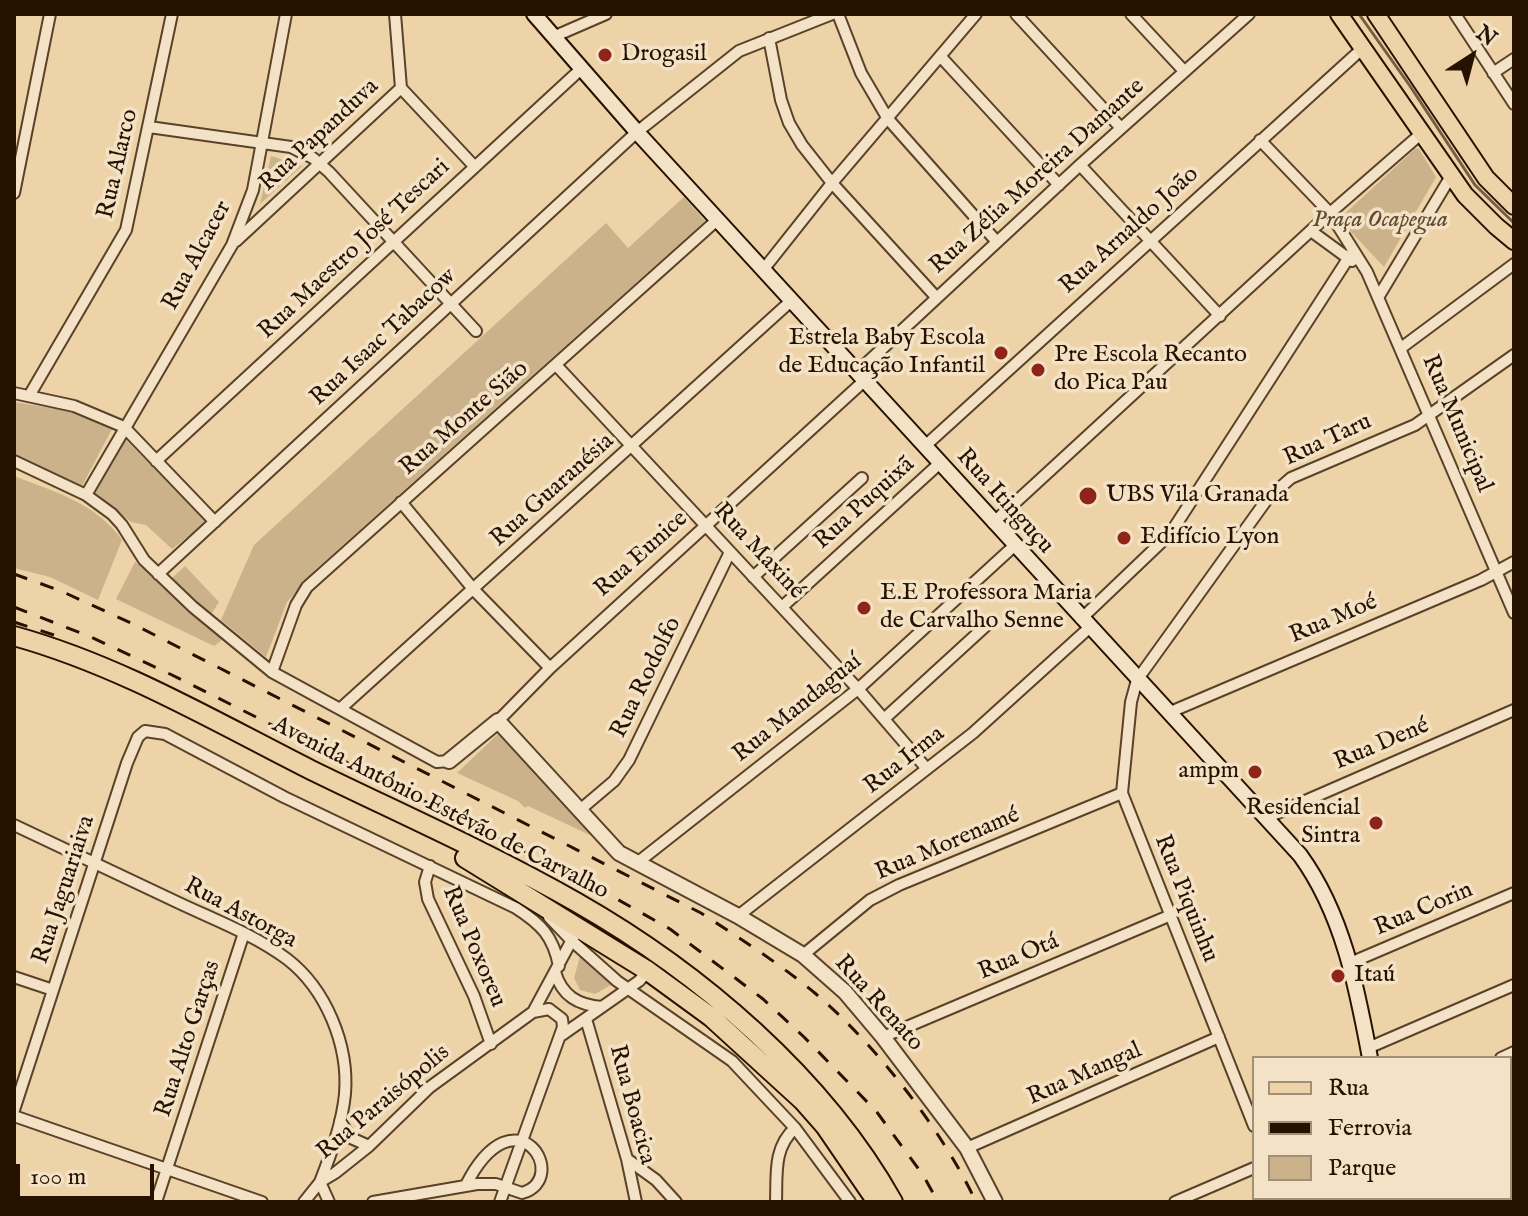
<!DOCTYPE html>
<html>
<head>
<meta charset="utf-8">
<style>
	body { margin:0 }
	#map { position:relative; width:1528px; height:1216px; overflow:hidden; background:#edd3a7; font-family:"IM FELL English",serif }
	canvas { display:block }
	.frame { position:absolute; inset:0; border:16px solid #271200; pointer-events:none }
	.legend { position:absolute; left:1252px; top:1056px; width:260px; height:144px; box-sizing:border-box; background:#f3e2c6; border:2px solid #a18f77; margin:0; padding:10px 14px; list-style:none; font-size:24px; color:#271200 }
	.legend li { display:flex; align-items:center; gap:16px; height:40px }
	.legend b { width:40px; border:2px solid #a18f77 }
	.north { position:absolute; left:1432px; top:16px; width:80px; height:80px; -webkit-text-stroke:6px #f3e2c6; paint-order:stroke; rotate:36deg; font-size:22px; font-weight:700; line-height:32px; text-align:center; color:#271200 }
	.north::after { content:''; display:block; margin:auto; width:28px; height:36px; background:#271200; clip-path:polygon(50% 0,100% 100%,50% 72%,0 100%) }
	.scale { position:absolute; left:16px; top:1164px; width:138px; height:36px; box-sizing:border-box; border:4px solid #271200; border-top:0; padding-left:10px; font-size:24px; line-height:28px; white-space:nowrap; color:#271200; -webkit-text-stroke:6px #f3e2c6; paint-order:stroke }
</style>
</head>
<body>
<div id="map">
<canvas width="1528" height="1216"></canvas>
<div class="frame"></div>
<ul class="legend">
<li><b style="height:10px;background:#edd3a7"></b>Rua</li>
<li><b style="height:10px;background:#271200"></b>Ferrovia</li>
<li><b style="height:22px;background:#cbb28b"></b>Parque</li>
</ul>
<div class="north">N</div>
<div class="scale">100 m</div>
</div>
<script>
const g = document.querySelector('canvas').getContext('2d');
g.lineJoin = 'round';
function fillPath(path, color) {
  g.fillStyle = color;
  g.fill(path, 'evenodd');
}
function strokePath(path, color, width, dash) {
  g.strokeStyle = color;
  g.lineWidth = width;
  g.lineCap = dash ? 'butt' : 'round';
  g.setLineDash(dash || []);
  g.stroke(path);
}
function label(font, color, halo, rows, align = 'center') {
  g.font = font + ' "IM FELL English",serif';
  g.lineWidth = 7;
  g.setLineDash([]);
  g.textBaseline = 'middle';
  g.strokeStyle = halo;
  g.fillStyle = color;
  for (const [text, x, y, turn = 0] of rows) {
    g.save();
    g.translate(x, y);
    g.rotate((+turn || 0) * Math.PI / 180);
    g.textAlign = isNaN(turn) ? turn : align;
    if (halo) g.strokeText(text, 0, 0);
    g.fillText(text, 0, 0);
    g.restore();
  }
}
fillPath(new Path2D(`
	M1416 148 1419 149 1436 177 1384 267 1339 219Z
	M271 156 302 166 260 204Z
	M684 197 705 221 316 569 287 602 266 657 221 620 254 545 606 223 628 248Z
	M14 402 68 411 112 429 82 486 14 457Z
	M125 439 207 522 172 549 146 525 131 522 94 493Z
	M14 476C55 492 96 503 122 540L98 600 50 577 14 568Z
	M135 562 146 571 223 639 214 646 116 599Z
	M185 566 219 602 210 616 171 579Z
	M499 733 592 836 528 806 525 808 518 801 457 773Z
	M580 956 613 984 595 994 580 990 574 978Z`), '#cbb28b');
strokePath(new Path2D(`
	M1359 14 1410 86 1475 185 1514 223`), '#765e42', 3);
const minor = new Path2D(`
	M395 14 401 88 475 167
	M838 14 861 73 888 119 997 242
	M1016 14 1121 128
	M1131 14 1184 71
	M1455 14 1514 104
	M553 37 606 14
	M769 38 781 100 789 123 802 145 832 183 936 297
	M941 57 1059 185
	M1493 73 1514 59
	M149 127 291 147 313 158 329 172 476 331
	M1260 140 1330 213 1367 272 1514 613
	M1080 165 1220 316
	M14 193 50 14
	M1311 231 1352 261
	M236 241 401 88
	M763 270 832 183 976 14
	M1379 296 1451 176
	M1401 348 1514 264
	M556 365 858 689 927 769
	M856 373 1080 165 1249 14
	M14 393 74 406 124 427 215 522
	M29 396 126 230 172 14
	M925 446 1364 47
	M14 461 86 495 112 514 122 525 144 560 193 607 272 672 437 762 449 761
	M156 461 581 69
	M86 495 232 245 253 190 286 14
	M401 502 474 590 550 668
	M993 523 1330 213 1423 132
	M158 574 637 132 739 51 832 14
	M753 577 862 478
	M782 607 940 463
	M1081 619 1170 534 1353 251
	M272 672 296 605 307 587 717 220
	M340 709 791 301
	M1168 713 1481 580 1514 562
	M884 719 990 622
	M498 721 550 668 864 381
	M581 809 614 781 629 760 730 552
	M1266 818 1514 710
	M14 825C69 851 124 877 179 903 215 920 255 935 287 959 326 989 349 1045 345 1094 342 1124 331 1154 320 1182L329 1202
	M637 863 858 689 1014 546
	M430 866 425 882 428 899 474 996 491 1044
	M738 916 973 733 1089 628
	M549 917 571 940 617 981 732 1061 795 1128 850 1202
	M803 955 870 900 899 885 1122 793
	M1350 963 1514 893
	M555 972C562 996 578 1005 602 1007
	M14 977 53 990
	M586 1019 627 1159 636 1202
	M562 1035 639 981 650 969
	M883 1037 1171 915
	M1368 1048 1514 985
	M1501 1058 1514 1052
	M14 1110 127 763 138 737 145 731 165 734 284 797 516 908C541 924 553 936 559 966
	M1510 1113 1514 1112
	M14 1116 262 1202
	M340 1121 351 1138 369 1146
	M1254 1126 1122 793 1131 702 1137 680 1268 498 1291 478 1415 425 1514 355
	M967 1148 1219 1037
	M627 1159 656 1180 676 1202
	M1510 1178 1514 1176
	M156 1202 244 933
	M304 1202 320 1182 335 1173 369 1146 430 1087 533 1012 574 936
	M373 1202 477 1184H496L522 1193C572 1179 516 1087 466 1185
	M500 1202 563 1027 562 1019 549 1009 533 1012
	M776 1202C777 1174 773 1148 795 1128
	M1175 1202 1254 1168
	M1453 1202 1462 1198`);
const tertiary = new Path2D(`
	M449 761 498 721 619 853 738 916 803 955 845 992 883 1037 967 1148 995 1202`);
const secondary = new Path2D(`
	M534 14 637 132 1300 855C1343 914 1357 988 1370 1058
	M1396 1198V1202`);
const primary = new Path2D(`
	M1339 14 1465 195 1496 226 1514 241
	M1376 14 1486 178 1514 206`);
const trunk = new Path2D(`
	M14 636C119 665 214 721 311 770 399 813 490 853 576 902 699 972 823 1077 893 1202
	M465 858 648 971 711 1017 803 1101 825 1126 877 1202`);
strokePath(minor, '#58422a', 14);
strokePath(tertiary, '#58422a', 18);
strokePath(secondary, '#271200', 18);
strokePath(primary, '#271200', 20);
strokePath(trunk, '#271200', 22);
strokePath(minor, '#f3e2c6', 10);
strokePath(tertiary, '#f3e2c6', 14);
strokePath(secondary, '#f3e2c6', 14);
strokePath(primary, '#edd3a7', 16);
strokePath(trunk, '#edd3a7', 18);
strokePath(new Path2D(`
	M14 574 61 591 131 623 701 913C741 939 780 964 816 994 876 1045 943 1131 976 1202
	M14 607 91 637 172 675 592 885 670 929 763 999 804 1037 876 1111 923 1175 938 1202
	M14 622 60 637`), '#271200', 3, [14, 14]);
for (const [x, y, r, color] of [
	[605,55,8,"#8f2418"],
	[1001,353,8,"#8f2418"],
	[1038,370,8,"#8f2418"],
	[1088,496,10,"#8f2418"],
	[1124,538,8,"#8f2418"],
	[864,608,8,"#8f2418"],
	[1255,772,8,"#8f2418"],
	[1376,823,8,"#8f2418"],
	[1338,976,8,"#8f2418"]
]) {
  const dot = new Path2D();
  dot.arc(x, y, r, 0, 2 * Math.PI);
  g.fillStyle = color;
  g.fill(dot);
  strokePath(dot, '#f3e2c6', 3);
}
label('24px', '#271200', '#f3e2c6', [
	["Drogasil",621,55],
	["Estrela Baby Escola",985,339,"right"],
	["de Educação Infantil",985,367,"right"],
	["Pre Escola Recanto",1054,356],
	["do Pica Pau",1054,384],
	["UBS Vila Granada",1106,496],
	["Edifício Lyon",1140,538],
	["E.E Professora Maria",880,594],
	["de Carvalho Senne",880,622],
	["ampm",1239,772,"right"],
	["Residencial",1360,809,"right"],
	["Sintra",1360,837,"right"],
	["Itaú",1354,976]
], 'left');
label('24px', '#271200', '#f3e2c6', [
	["Rua Papanduva",320,136,-43],
	["Rua Alarco",119,164,-77],
	["Rua Zélia Moreira Damante",1038,177,-42],
	["Rua Arnaldo João",1130,231,-42],
	["Rua Maestro José Tescari",355,250,-43],
	["Rua Alcacer",198,256,-62],
	["Rua Isaac Tabacow",384,338,-43],
	["Rua Monte Sião",465,419,-41],
	["Rua Municipal",1456,424,67],
	["Rua Taru",1328,441,-25],
	["Rua Guaranésia",553,491,-42],
	["Rua Itinguçu",1004,502,48],
	["Rua Puquixã",865,504,-42],
	["Rua Maxiné",758,552,47],
	["Rua Eunice",642,555,-42],
	["Rua Moé",1334,620,-23],
	["Rua Rodolfo",647,678,-64],
	["Rua Mandaguaí",798,709,-39],
	["Rua Dené",1382,745,-23],
	["Rua Irma",905,761,-38],
	["Avenida Antônio Estêvão de Carvalho",440,809,27],
	["Rua Morenamé",948,845,-23],
	["Rua Jaguariaiva",65,890,-72],
	["Rua Piquinhu",1185,899,68],
	["Rua Corin",1424,910,-23],
	["Rua Astorga",240,914,28],
	["Rua Poxoreu",473,947,67],
	["Rua Otá",1019,958,-23],
	["Rua Renato",878,1004,48],
	["Rua Alto Garças",189,1039,-72],
	["Rua Mangal",1085,1075,-24],
	["Rua Paraisópolis",384,1103,-40],
	["Rua Boacica",631,1105,75]
]);
label('italic 24px', '#604a31', '#f3e2c6', [
	["Praça Ocapegua",1380,221]
]);
</script>
</body>
</html>
